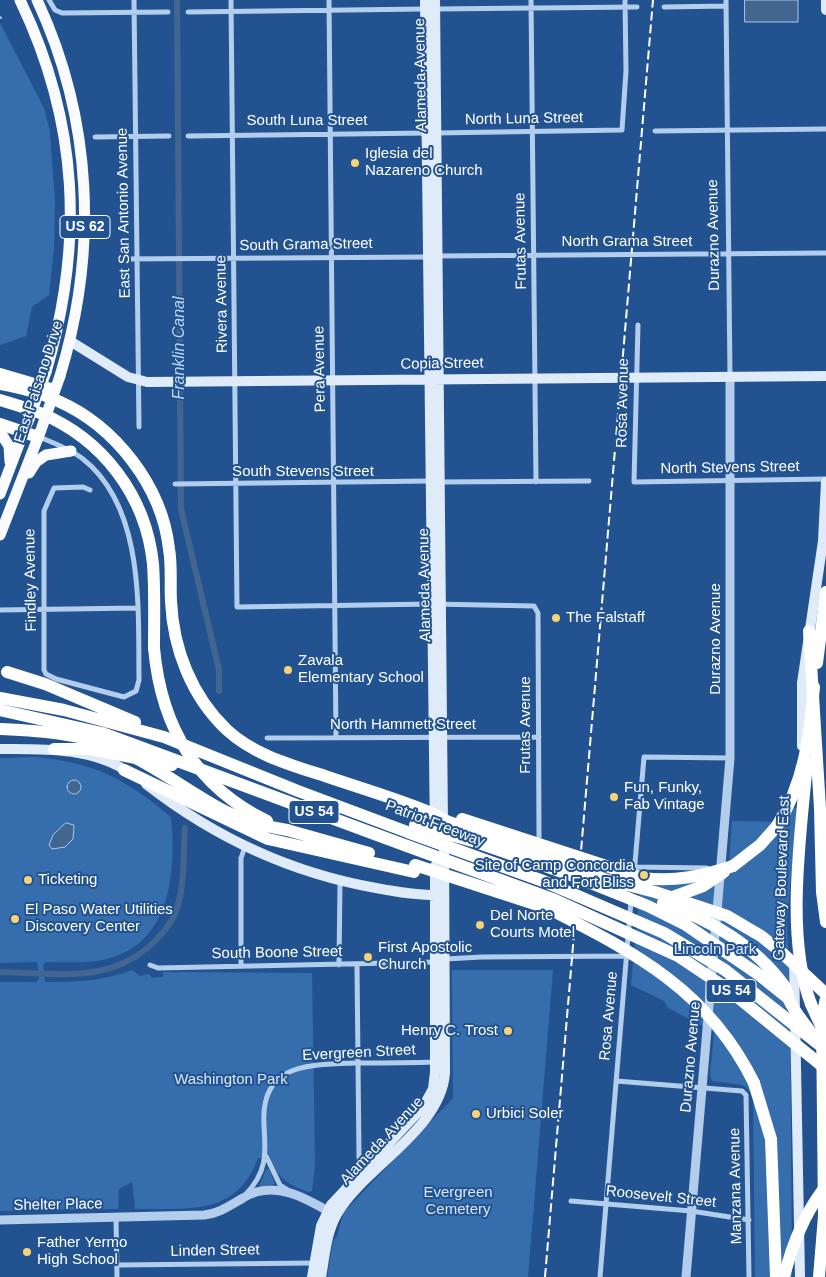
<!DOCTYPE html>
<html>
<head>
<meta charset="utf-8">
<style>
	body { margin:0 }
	canvas { display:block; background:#225390 }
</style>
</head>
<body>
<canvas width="826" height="1277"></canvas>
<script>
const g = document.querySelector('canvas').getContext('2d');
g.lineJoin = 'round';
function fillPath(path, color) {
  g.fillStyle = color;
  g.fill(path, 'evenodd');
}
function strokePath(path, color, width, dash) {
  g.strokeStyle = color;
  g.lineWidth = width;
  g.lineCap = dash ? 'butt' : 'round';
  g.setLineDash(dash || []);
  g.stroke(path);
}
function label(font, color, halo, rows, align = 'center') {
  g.font = font + ' Helvetica,sans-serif';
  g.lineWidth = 4;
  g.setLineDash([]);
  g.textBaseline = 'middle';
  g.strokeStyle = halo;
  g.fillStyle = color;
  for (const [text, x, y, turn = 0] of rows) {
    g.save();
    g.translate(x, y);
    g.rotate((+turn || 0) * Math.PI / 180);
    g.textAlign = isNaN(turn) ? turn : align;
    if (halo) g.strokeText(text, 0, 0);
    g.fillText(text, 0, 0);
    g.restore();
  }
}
fillPath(new Path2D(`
	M0 23 44 108 50 132 55 203 54 247 49 295 32 307 26 336 0 345Z
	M36 757C95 763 126 779 171 817 176 869 172 941 110 958 90 964 66 962 45 962L43 966 45 982C76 982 103 981 132 970L140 976 149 974 152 978 163 977V972L312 973 315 1165 312 1191 309 1192C289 1185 278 1179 270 1158H258C237 1217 187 1208 135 1209L132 1182 119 1189 118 1209 0 1211V982H37L39 978 37 962 0 963V758Z
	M793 808H797L787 922 790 983 792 1277H755L753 1096 746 1087 742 1085 712 1081 710 1075 714 1032 668 1008 664 1001 631 985 641 876 728 878 732 821 787 822Z
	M452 970H553L528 1277H327L333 1241 337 1236 344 1212 453 1098Z
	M269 1169 275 1184 259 1186 266 1170Z`), '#366dad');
const water = new Path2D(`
	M745 0H798V22H745Z
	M67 787a7 7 0 1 1 14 0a7 7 0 1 1-14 0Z
	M66 823 74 825 73 839 65 847 52 849 49 845 53 835Z`);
fillPath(water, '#436691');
strokePath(water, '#a7c8ed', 1);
strokePath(new Path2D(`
	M0 17 1 18`), '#a7c8ed', 2);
strokePath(new Path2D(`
	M177 0 181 509 219 670V691
	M0 972C57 973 112 985 156 940 166 930 176 916 179 901 185 878 183 853 185 828`), '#436691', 6);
strokePath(new Path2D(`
	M49 0 55 10 62 13 168 12
	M134 0 139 427
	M231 0 237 607 432 604 534 606 538 613 539 837
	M329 0 336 738
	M531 0 536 482
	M726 0 730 377
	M664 7 726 6
	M435 9 637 7
	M188 12 426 9
	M655 131 826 129
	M436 133 622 130 626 71 625 0
	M188 136 428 133
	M95 137 169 136
	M437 256 826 253
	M123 259 428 257
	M638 325 634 482 826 479
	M39 437C54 443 70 449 83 459 145 508 138 610 139 680L136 691 124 697 56 679 46 674 44 670V511L54 488 83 487 90 490
	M440 482 589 481
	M175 484 431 481
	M0 610 138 608
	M267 738 539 737
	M619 864 634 867 707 868
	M634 875 644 757 730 758
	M445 959 482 957 627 956
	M150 965 158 968 437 962
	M339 965 340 881
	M357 965 359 1158 360 1166 364 1170
	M241 966V858L245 847
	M616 1081 742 1091 746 1095 749 1277
	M266 1156 280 1185 288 1190
	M245 1195C267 1173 266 1154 264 1125 260 1063 308 1065 354 1063 381 1063 408 1063 435 1062
	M571 1201 691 1211 749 1220
	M116 1218 117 1277
	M117 1265 314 1263
	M600 1277 631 901`), '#b3cdec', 5);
strokePath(new Path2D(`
	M0 1220 204 1215C220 1213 229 1206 243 1198 274 1179 306 1198 333 1214
	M686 1277 730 758V377`), '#b3cdec', 9);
strokePath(new Path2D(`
	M425 0 435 836
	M435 0 443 824
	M826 0V10
	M70 341 128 377 147 382 826 376
	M802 746V683L823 541 826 482
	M0 749C43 749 92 747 130 773
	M146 784C214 837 291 873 376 888 397 892 419 896 441 895
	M794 961 800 1277
	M312 1277 321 1226 331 1205 423 1107 433 1089 435 1072V866
	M321 1277C325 1256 326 1233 337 1214 364 1167 441 1130 445 1073L444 838`), '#dfebf9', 10);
strokePath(new Path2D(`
	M20 0C79 123 84 243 46 372
	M37 0C93 120 98 251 60 376
	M0 432 9 446 10 462
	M29 473 36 462 46 455 71 451
	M0 494 27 423
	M0 535 41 430`), '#f9fbff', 11);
strokePath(new Path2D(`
	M0 374 51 389
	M0 384C20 388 40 392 58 401 115 426 162 486 169 549 172 566 170 584 171 601 173 649 192 697 227 730 254 755 291 765 325 776 360 788 395 798 429 812
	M0 400C13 404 27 408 40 413 103 439 146 496 153 564 155 592 154 620 154 648
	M0 424 38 437
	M809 631 820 808 822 892 826 922
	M817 663 826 592
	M7 672 45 684 135 722
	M0 698 64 710 164 737 298 791 410 833
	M0 710 102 733 407 846
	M54 749H90L172 765
	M807 762C801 834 785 936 811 1004
	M124 770 268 839 414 872
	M287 830 369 853
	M733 866 760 845 777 826
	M754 1083 771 1139 776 1277
	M819 1277 824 1216 822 1018 826 998`), '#fff', 12);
strokePath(new Path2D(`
	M545 1277 653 0`), '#fff', 2, [9, 4]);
strokePath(new Path2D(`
	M28 422 46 372
	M42 427 60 376`), '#f9fbff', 11);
strokePath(new Path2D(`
	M154 648C161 726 195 786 267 821
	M0 729C40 731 83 733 120 750 155 766 185 789 219 808 240 820 263 826 287 830
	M429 812 449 822 604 879 655 892 727 916 761 936 781 952 826 994
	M462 819 643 878C676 882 702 876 733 866
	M415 825 476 842 568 874 648 906 686 925 758 974 788 998
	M777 826C805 781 809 738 814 687
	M410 833 543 881 664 933 725 970 826 1050
	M407 846 555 900 678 956 729 990 826 1069
	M415 865 556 911
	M673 897 703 886 724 872
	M663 903C709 919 756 946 785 987 787 991 787 994 788 998 793 1010 804 1023 812 1034
	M549 909C636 953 709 991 754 1083
	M811 1004 826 1037
	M784 1277C792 1245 805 1212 826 1186`), '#fff', 12);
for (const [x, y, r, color] of [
	[355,163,5,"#f8d276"],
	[556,618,5,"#f8d276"],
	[288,670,5,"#f8d276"],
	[614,797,5,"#f8d276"],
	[644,875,5,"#f8d276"],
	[28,880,5,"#f8d276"],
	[15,919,5,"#f8d276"],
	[480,925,5,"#f8d276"],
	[368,957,5,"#f8d276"],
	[508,1031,5,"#f8d276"],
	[476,1114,5,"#f8d276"],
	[27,1252,5,"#f8d276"]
]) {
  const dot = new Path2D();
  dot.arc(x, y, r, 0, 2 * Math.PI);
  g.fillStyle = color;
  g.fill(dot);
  strokePath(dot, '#225390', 2);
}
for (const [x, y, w] of [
	[85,227,50],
	[314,812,50],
	[731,991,50]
]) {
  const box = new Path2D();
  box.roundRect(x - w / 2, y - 11.5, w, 23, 4);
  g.fillStyle = '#225390';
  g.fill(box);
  strokePath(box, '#fff', 1);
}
label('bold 14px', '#fff', null, [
	["US 62",85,227],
	["US 54",314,812],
	["US 54",731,991]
]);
label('15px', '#fff', '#225390', [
	["Alameda Avenue",421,75,-91],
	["North Luna Street",524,119,-1],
	["South Luna Street",307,121],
	["East San Antonio Avenue",124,213,-91],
	["Durazno Avenue",714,235,-91],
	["Frutas Avenue",521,241,-91],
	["North Grama Street",627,242],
	["South Grama Street",306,245,-1],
	["Rivera Avenue",222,304,-91],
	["Copia Street",442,364,-1],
	["Pera Avenue",320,369,-91],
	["East Paisano Drive",39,382,-72],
	["Rosa Avenue",623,403,-89],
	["North Stevens Street",730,468,-1],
	["South Stevens Street",303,472],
	["Findley Avenue",31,580,-91],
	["Alameda Avenue",425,585,-91],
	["Durazno Avenue",716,639,-90],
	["North Hammett Street",403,725],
	["Frutas Avenue",526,725,-90],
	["Patriot Freeway",435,824,21],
	["Gateway Boulevard East",782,878,-88],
	["South Boone Street",277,953,-1],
	["Rosa Avenue",609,1016,-85],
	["Evergreen Street",359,1053,-3],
	["Durazno Avenue",691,1057,-85],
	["Alameda Avenue",382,1141,-47],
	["Manzana Avenue",736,1186,-91],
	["Roosevelt Street",661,1197,6],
	["Shelter Place",58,1205,-1],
	["Linden Street",215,1251,-1]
]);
label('15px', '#fff', '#225390', [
	["Iglesia del",365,154],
	["Nazareno Church",365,171],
	["The Falstaff",566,618],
	["Zavala",298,661],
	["Elementary School",298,678],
	["Fun, Funky,",624,788],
	["Fab Vintage",624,805],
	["Site of Camp Concordia",634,866,"right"],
	["and Fort Bliss",634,883,"right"],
	["Ticketing",38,880],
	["El Paso Water Utilities",25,910],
	["Discovery Center",25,927],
	["Del Norte",490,916],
	["Courts Motel",490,933],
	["First Apostolic",378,948],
	["Church",378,965],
	["Henry C. Trost",498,1031,"right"],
	["Urbici Soler",486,1114],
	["Father Yermo",37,1243],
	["High School",37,1260]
], 'left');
label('15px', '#d8e7f9', '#225390', [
	["Lincoln Park",715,950],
	["Washington Park",231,1080],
	["Evergreen",458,1193],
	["Cemetery",458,1210]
]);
label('italic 16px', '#bfd7f3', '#225390', [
	["Franklin Canal",180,348,-90]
]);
</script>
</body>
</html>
